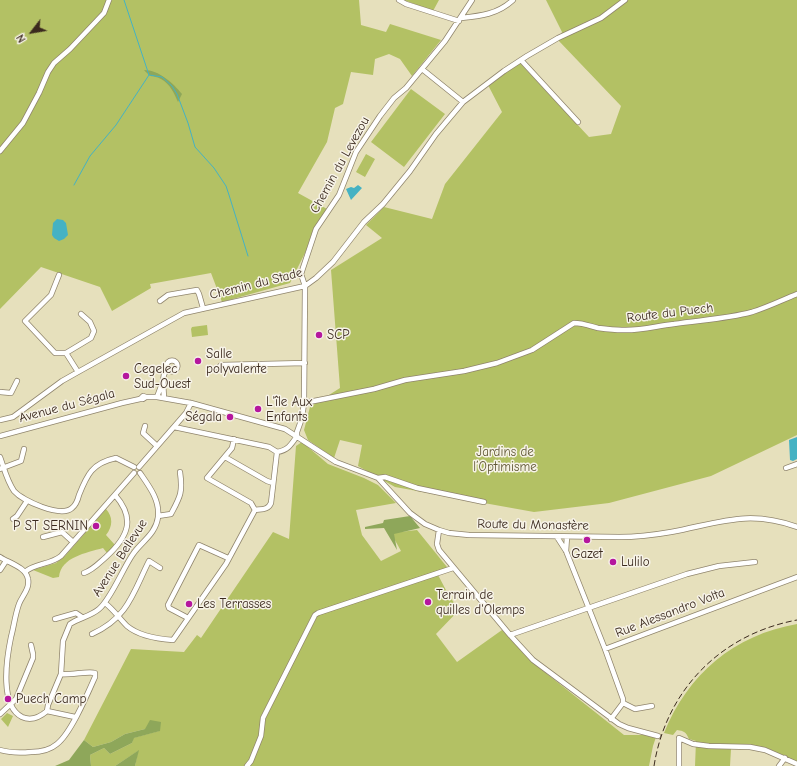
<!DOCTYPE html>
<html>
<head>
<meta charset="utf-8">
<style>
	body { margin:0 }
	#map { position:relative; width:797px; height:766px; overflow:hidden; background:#e6e0bc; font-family:"Comic Neue",sans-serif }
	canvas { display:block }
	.north { position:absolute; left:12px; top:12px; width:40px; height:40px; -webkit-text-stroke:3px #f7f3e8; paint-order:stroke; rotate:239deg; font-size:11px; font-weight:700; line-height:16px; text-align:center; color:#3b2a1e }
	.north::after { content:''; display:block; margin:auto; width:14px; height:18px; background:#3b2a1e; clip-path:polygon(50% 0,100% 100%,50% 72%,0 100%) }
</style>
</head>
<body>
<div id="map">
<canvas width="797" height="766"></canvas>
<div class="north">N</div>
</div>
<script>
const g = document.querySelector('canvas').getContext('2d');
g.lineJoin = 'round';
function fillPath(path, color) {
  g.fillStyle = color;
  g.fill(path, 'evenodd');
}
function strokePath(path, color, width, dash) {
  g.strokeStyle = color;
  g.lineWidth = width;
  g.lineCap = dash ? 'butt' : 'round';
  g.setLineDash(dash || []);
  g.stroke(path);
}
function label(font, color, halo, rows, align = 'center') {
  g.font = font + ' "Comic Neue",sans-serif';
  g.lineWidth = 3;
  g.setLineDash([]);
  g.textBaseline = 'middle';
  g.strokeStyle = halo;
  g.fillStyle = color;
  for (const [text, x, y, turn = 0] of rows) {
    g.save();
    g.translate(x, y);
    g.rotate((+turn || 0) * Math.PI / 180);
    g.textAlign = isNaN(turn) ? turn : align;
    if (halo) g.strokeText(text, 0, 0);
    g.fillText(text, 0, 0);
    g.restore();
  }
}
fillPath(new Path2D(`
	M0 0H359L361 25 386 32 390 24 441 40 412 76 400 59 389 54 375 59 373 75 351 72 343 104 335 108 327 142 298 193 327 209 290 283 222 302 211 273 150 284 151 288 112 311 100 287 41 267 0 309Z
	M404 0H439L433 11Z
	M546 0H797V435L711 476 609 503 534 512 395 487 358 466 362 445 340 440 334 458 308 440 304 430 310 407 340 388 331 270 382 238 366 225 384 207 432 219 445 184 502 112 488 85 519 62 589 137 611 134 621 106 558 40 562 32Z
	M411 89 445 114 404 167 371 142Z
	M366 154 375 159 365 177 356 172Z
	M207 325 208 335 192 337 191 329 192 327Z
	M302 442 328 464 364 478 378 485 396 503 356 510 362 535 381 561 401 551 391 533 417 530 447 567 437 573 448 594 459 610 436 634 457 662 502 630 532 662 624 735H648L656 737 653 746 649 766H135L138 751 115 766H91L90 755 104 748 110 754 132 743 133 738 159 731 145 729 125 734 111 742 93 747 84 740 131 649 184 652 197 635 201 638 273 532 289 539 296 446Z
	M106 509C113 517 113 526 106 535L115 545 107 553 103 548C86 553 61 557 59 577L53 578 33 570 56 563 65 556Z
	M797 624V762L767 748 754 746 731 749 730 766H695L696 741 689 739C686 732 684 731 677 730L673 735 664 733C688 674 734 635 797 624Z
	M7 713 13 716 8 727 1 719Z`), '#b3c164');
fillPath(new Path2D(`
	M144 70C159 70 173 83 182 94L178 102C174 93 170 84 161 79 152 74 153 80 144 70Z
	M410 516 420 528 394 534 397 550 384 528 365 529V527L383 523 384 520Z
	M150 720 161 722 160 731 134 738 132 743 110 754 104 748 90 755 91 766H55L69 760 84 740 93 747 111 742 125 734 145 729Z
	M139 750 135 766H115Z`), '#8ea75a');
fillPath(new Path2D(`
	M358 185 362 188 351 200 346 189 351 187 354 188Z
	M57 219 63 220 66 223 68 235 64 239 59 241 54 238 52 235 53 223Z
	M797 437V459L793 461 790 460 789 440Z`), '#45b2c3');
strokePath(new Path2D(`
	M149 75 162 77 172 86 177 94 188 123 195 147 214 168 226 186 229 195 248 256
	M74 185 90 156 116 125 149 75 124 0`), '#45b2c3', 1);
const minor = new Path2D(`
	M399 0 406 4 459 21
	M461 18C481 16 498 14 513 0
	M521 60 578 122
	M422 69 463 102
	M0 151 23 123 39 93 48 72 54 63 70 49 104 13 109 0
	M59 275 51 295 25 321 55 353H66L78 372
	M160 301 168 295 197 290 199 294 203 308
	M66 353 91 338 94 331 90 322 81 314
	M166.5 366a5.5 5.5 0 1 1 11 0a5.5 5.5 0 1 1-11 0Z
	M218 368 221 365 305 363
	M163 381 164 374 168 370
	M0 392 11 393 17 381
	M146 397H157L191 403 285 429 336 462 378 478 410 513 425 524 439 530 449 533 469 535 619 537C637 537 654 535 671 532 719 523 748 509 797 527
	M157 397 163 381 164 398
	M304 403 374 389 405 380 464 371 497 363 532 350 574 323C583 323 590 326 598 328 606 329 614 330 622 330 640 331 656 326 674 324 700 320 726 319 752 312 768 307 782 300 797 294
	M0 420 13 417 62 381 78 372 184 313 305 286 316 278 333 262 364 222 383 204 410 171 436 134 463 102 504 71 527 56 558 38 601 18 625 0
	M145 426 143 433 157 446
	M174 427 269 447 277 452
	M0 436 122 403 140 399H143L146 397 143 396 140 399
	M234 439 232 448 207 478 251 503 255 510
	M0 457C4 468 7 481 14 491 23 501 61 518 72 508 76 505 78 499 79 495 87 475 92 463 116 458L134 467
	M225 457 267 481 273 483
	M139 467 186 413 191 403
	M786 468 797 464
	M0 469 21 461 24 449
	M378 478 385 477 417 488 484 502
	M158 516 171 514C180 497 183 493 180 472
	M13 519 17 516 27 501
	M439 530 437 544 439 550 510 635 533 660 619 724 628 728 658 736
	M43 537 62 532 73 542
	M557 537 566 551 605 649 623 699V703L611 719
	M566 551 567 537
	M0 557C9 563 26 567 28 579 30 589 22 596 19 604 15 615 14 626 11 637 6 661 0 706 22 717 31 721 40 717 47 711L48 705 61 674 63 641 70 624C79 618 91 616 99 609 111 599 123 568 133 554 141 542 156 534 158 517 160 500 149 486 140 473
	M0 570 6 561
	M25 572C35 563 50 565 61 556L134 473
	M84 573C93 570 99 563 106 557 128 537 136 519 115 495
	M105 603C114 610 119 618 127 626 139 636 158 639 173 640L226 564 255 510C262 509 268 510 271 503L277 452C288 450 291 445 297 436V432L302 418 304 403 305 286 301 274 316 229 339 195 356 152 380 116 394 98 406 88 445 41 472 0
	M188 618 169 608 168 605 199 545 228 558
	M55 619 76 613 82 617
	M92 634C128 618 133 593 149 561L160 568
	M510 635 687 574 719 566 755 562
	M605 649 797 577
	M623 703 635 709 652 706
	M47 711 75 717
	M0 714 16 699 33 658V654L31 645
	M0 750C10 753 20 753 31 752 39 752 50 750 57 744 71 733 87 695 95 677V673C89 671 71 675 61 674
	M247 766 251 761 261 736 263 718 315 615 318 613 453 568
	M679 766V738L693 744 709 746 750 747 765 750 797 764
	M779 766 785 758`);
strokePath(minor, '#90856d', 6);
strokePath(minor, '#fff', 4.5);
strokePath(new Path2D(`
	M654 766C666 690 721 634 797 620`), '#3b2a1e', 1, [6, 3]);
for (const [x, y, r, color] of [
	[319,335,4,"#b5179e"],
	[198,361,4,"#b5179e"],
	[126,376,4,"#b5179e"],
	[258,409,4,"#b5179e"],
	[230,417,4,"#b5179e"],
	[96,526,4,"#b5179e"],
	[587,540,4,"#b5179e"],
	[613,562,4,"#b5179e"],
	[428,602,4,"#b5179e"],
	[189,604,4,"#b5179e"],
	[8,699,4,"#b5179e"]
]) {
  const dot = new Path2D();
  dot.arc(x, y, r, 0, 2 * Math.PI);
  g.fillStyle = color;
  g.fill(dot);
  strokePath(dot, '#f7f3e8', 1.5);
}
label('13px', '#3b2a1e', '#f7f3e8', [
	["Chemin du Levezou",340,165,-61],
	["Chemin du Stade",256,284,-14],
	["Route du Puech",670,313,-7],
	["Avenue du Ségala",67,406,-15],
	["Route du Monastère",533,525,1],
	["Avenue Bellevue",120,558,-57],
	["Rue Alessandro Volta",670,613,-21]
]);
label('13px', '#3b2a1e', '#f7f3e8', [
	["SCP",327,335],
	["Salle",206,354],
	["polyvalente",206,369],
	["Cegelec",134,369],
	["Sud-Ouest",134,384],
	["L'île Aux",266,402],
	["Enfants",266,417],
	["Ségala",222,417,"right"],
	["P ST SERNIN",88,526,"right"],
	["Gazet",587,554,"center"],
	["Lulilo",621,562],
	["Terrain de",436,595],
	["quilles d'Olemps",436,610],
	["Les Terrasses",197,604],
	["Puech Camp",16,699]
], 'left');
label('13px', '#5f5733', '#f7f3e8', [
	["Jardins de",505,452],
	["l’Optimisme",505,467]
]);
</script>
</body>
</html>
